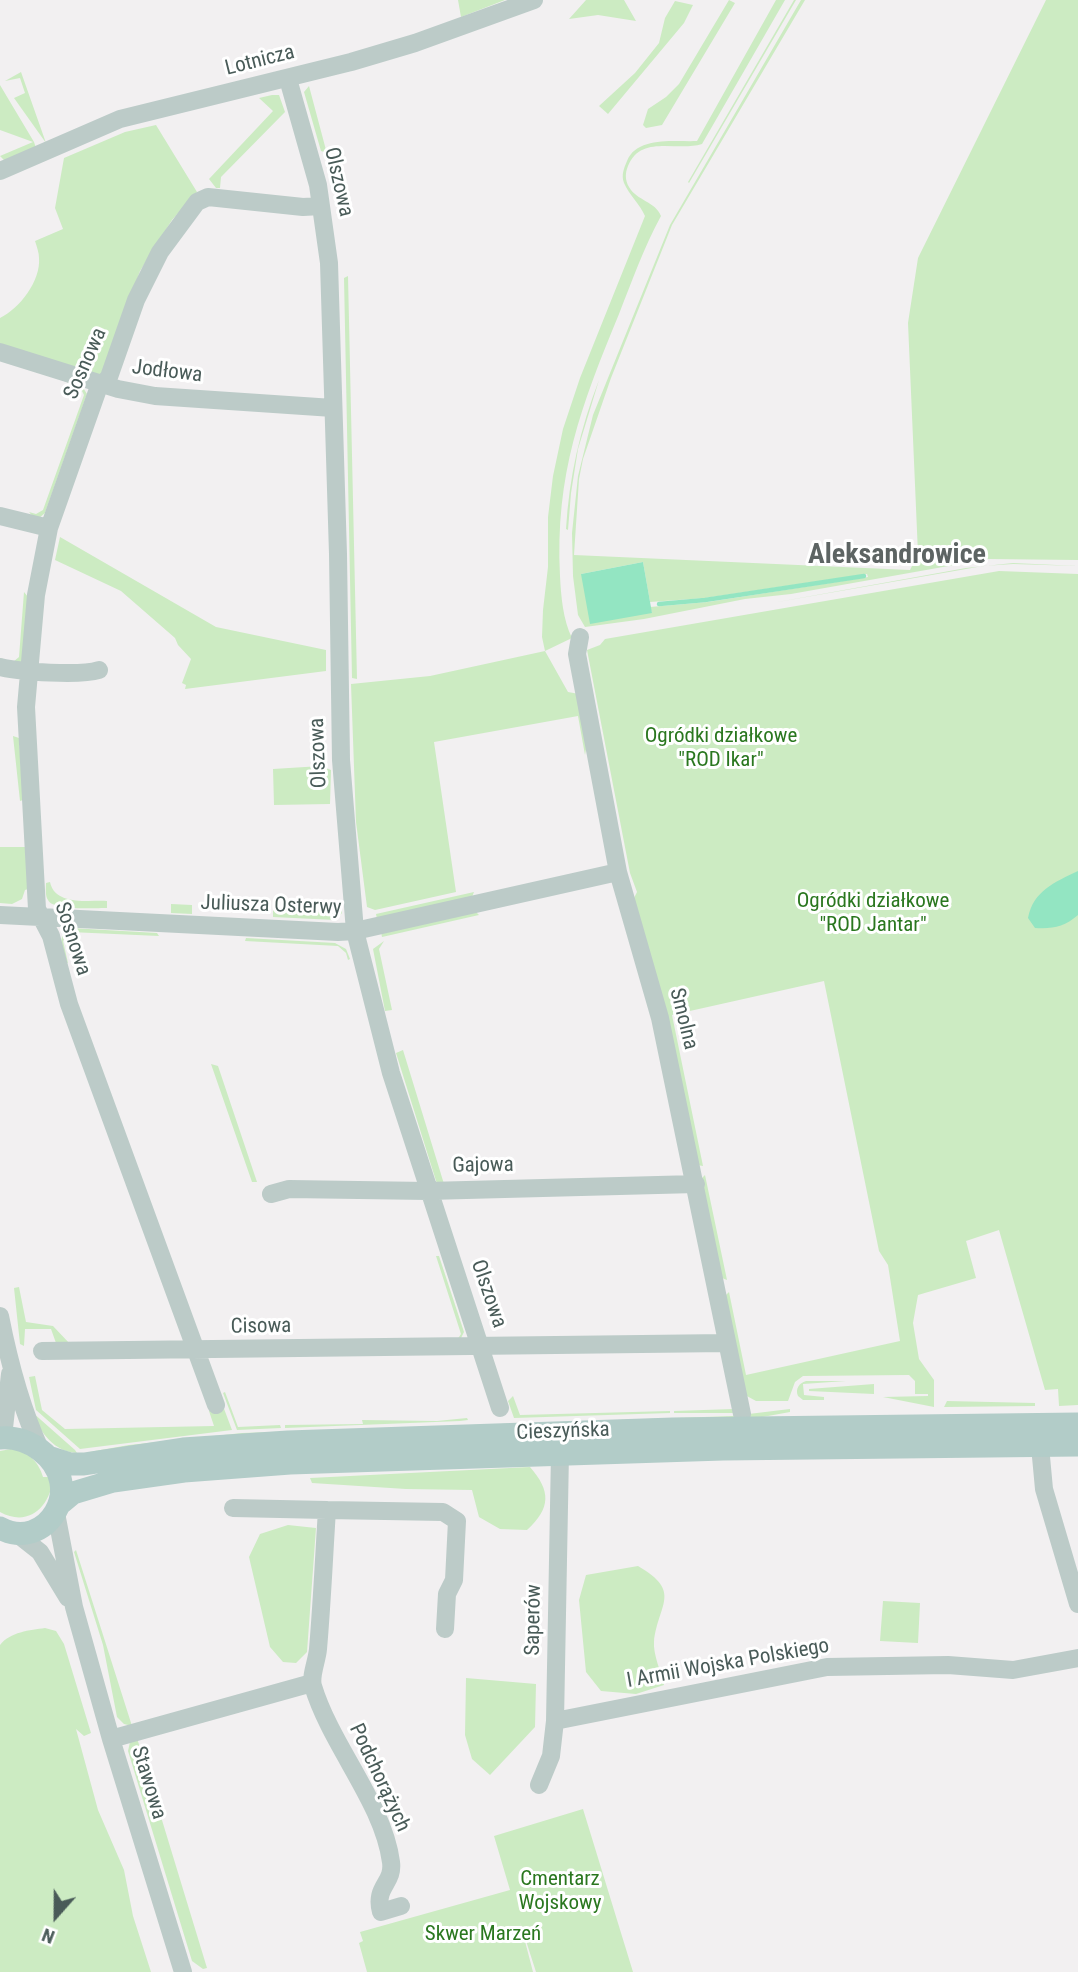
<!DOCTYPE html>
<html>
<head>
<meta charset="utf-8">
<style>
	body { margin:0 }
	#map { position:relative; width:1078px; height:1972px; overflow:hidden; background:#f2f0f1; font-family:"Roboto Condensed",sans-serif }
	canvas { display:block }
	.north { position:absolute; left:21px; top:1881px; width:70px; height:70px; -webkit-text-stroke:5px #fff; paint-order:stroke; rotate:201deg; font-size:19px; font-weight:700; line-height:28px; text-align:center; color:#495b58 }
	.north::after { content:''; display:block; margin:auto; width:24px; height:32px; background:#495b58; clip-path:polygon(50% 0,100% 100%,50% 72%,0 100%) }
</style>
</head>
<body>
<div id="map">
<canvas width="1078" height="1972"></canvas>
<div class="north">N</div>
</div>
<script>
const g = document.querySelector('canvas').getContext('2d');
g.lineJoin = 'round';
function fillPath(path, color) {
  g.fillStyle = color;
  g.fill(path, 'evenodd');
}
function strokePath(path, color, width, dash) {
  g.strokeStyle = color;
  g.lineWidth = width;
  g.lineCap = dash ? 'butt' : 'round';
  g.setLineDash(dash || []);
  g.stroke(path);
}
function label(font, color, halo, rows, align = 'center') {
  g.font = font + ' "Roboto Condensed",sans-serif';
  g.lineWidth = 6;
  g.setLineDash([]);
  g.textBaseline = 'middle';
  g.strokeStyle = halo;
  g.fillStyle = color;
  for (const [text, x, y, turn = 0] of rows) {
    g.save();
    g.translate(x, y);
    g.rotate((+turn || 0) * Math.PI / 180);
    g.textAlign = isNaN(turn) ? turn : align;
    if (halo) g.strokeText(text, 0, 0);
    g.fillText(text, 0, 0);
    g.restore();
  }
}
fillPath(new Path2D(`
	M458 0H505L461 17Z
	M586 0H624L636 21 598 15 569 19Z
	M729 0 735 3 662 125 646 128 643 125 648 109 666 97 679 84Z
	M776 0H785L702 144C677 152 641 134 628 166 625 173 625 180 629 187 637 201 655 201 661 216 644 247 632 281 619 314 581 406 555 474 560 576 561 596 563 620 572 638L545 651 568 692 579 694 587 744 585 755 578 716 434 742 456 892 375 910 367 907 356 822 351 684 430 676 545 651 542 637 543 610 548 567V517L553 476 563 429 580 378 645 216C640 204 629 195 624 183 621 175 624 168 627 161 637 136 675 142 697 141Z
	M794 0H796L689 183 688 182Z
	M801 0H805L672 225 611 378 583 459 579 479 574 555 910 570 918 554 908 323 918 258 1046 0H1078V560L988 559 791 594 745 599 644 619 585 627 578 615 573 576 572 533 578 476 593 415 670 225ZM643 562 650 602 705 598 867 574 868 577 708 602 650 607 652 613 581 574Z
	M675 1 693 5 684 23 608 114 599 106 635 73 659 43 665 18Z
	M21 72 46 143 14 98 25 93 20 78 5 81Z
	M0 85 34 142 36 148 5 161 0 156 33 142 0 130Z
	M309 86 326 150 324 152 321 151 304 92Z
	M272 95H279L285 112 221 177 220 188H216L209 179 273 111 259 98Z
	M156 125 197 192 172 220 140 271 101 376 0 346V318C19 309 41 281 39 258 39 253 37 247 35 241L63 229 55 208 64 158 125 132Z
	M348 276 357 679 352 678 344 278Z
	M61 380 82 386 87 394 45 513 39 518H34L29 512 36 514 43 510 84 395 80 387Z
	M599 380 578 449 571 493 568 530 566 529C569 477 580 429 599 380Z
	M60 537 216 627 326 650V671L185 689 186 685 182 683 191 659 178 645 175 638 121 591 55 560Z
	M1013 563 1078 566 1013 564 983 566 772 603 966 568Z
	M999 571 1078 574V1405L1059 1406 1058 1389 1045 1390 999 1230 966 1241 976 1278 918 1295 913 1323 919 1359 934 1380V1407L883 1397 928 1396V1394H915V1381L909 1375 803 1376 795 1382 788 1401H756L745 1395 725 1296 729 1292 746 1375 900 1341 888 1265 879 1251 824 981 672 1015 703 1166 697 1165 633 900 637 892 630 873 587 650 600 645 605 639Z
	M24 592 28 597 22 660 21 664 0 662V658L13 662 19 657Z
	M13 736 19 738 23 800 20 801Z
	M321 766 331 770 330 804 274 805 273 769Z
	M0 847H26L28 889 25 890 22 899 12 904 0 903Z
	M50 882C55 906 88 900 107 901V908C96 908 53 911 48 900 45 896 46 888 46 883Z
	M474 892 472 897 377 919 376 914Z
	M171 904 192 905V914L171 913Z
	M341 905 342 913 335 920 273 917V910L334 913Z
	M475 911 479 915 382 937 381 932Z
	M71 928 157 933 159 936 70 932 63 941 68 963 65 962C62 949 56 935 71 928Z
	M246 938 335 943 346 949 350 959 348 960 346 953 338 946 245 941Z
	M384 941 379 949 392 1010 385 1011 373 949Z
	M403 1050 444 1184H437L396 1053Z
	M211 1064 218 1066 257 1182H252Z
	M705 1175 727 1280 722 1278 701 1179Z
	M436 1256H439L464 1332 461 1338 457 1340 461 1334Z
	M19 1287 26 1322 53 1326 71 1345 56 1343 51 1329H25L24 1346 20 1344 14 1288Z
	M35 1376 42 1410 65 1429 214 1426 209 1411 223 1406 232 1430 80 1449 36 1410 29 1377Z
	M806 1381H846L803 1384 804 1395 824 1397V1400H803L798 1396C795 1389 799 1383 806 1381Z
	M874 1384V1394L809 1391V1389Z
	M225 1392 238 1427 280 1425 281 1428 237 1430 223 1393Z
	M513 1396 520 1415 670 1411V1413L514 1418 508 1401Z
	M947 1401 1035 1403V1406L944 1407Z
	M734 1409 735 1413H674V1411Z
	M790 1409V1412L757 1418 89 1452 129 1445 242 1433 732 1416Z
	M32 1412 75 1450 77 1453C55 1452 40 1433 32 1412Z
	M467 1418 468 1420 460 1421 285 1428V1425L363 1424 362 1420 437 1421Z
	M11 1449C27 1450 39 1462 43 1477H53C51 1506 29 1528 0 1512V1451Z
	M530 1467C551 1491 551 1508 527 1530L500 1529 479 1517 472 1490 406 1489 312 1483 310 1478Z
	M288 1525 316 1528 307 1652 296 1663 283 1662 270 1647 249 1557 260 1534Z
	M76 1550 132 1726 124 1724 117 1717 103 1645 74 1552Z
	M638 1566C683 1592 658 1604 654 1642 653 1654 661 1672 664 1685L636 1694 601 1691 586 1672 579 1600 586 1575Z
	M883 1601 920 1603 918 1643 880 1641Z
	M45 1628 56 1631 64 1644 91 1733 84 1736 76 1729 98 1810 124 1870 133 1916 151 1972H0V1645C10 1632 30 1630 45 1628Z
	M466 1678 536 1684 535 1727 490 1775 472 1759 465 1735Z
	M137 1738 207 1968 203 1969 192 1961 128 1751 130 1742Z
	M583 1809 633 1972H536L520 1922 533 1972H367L359 1943 363 1941 360 1932 510 1890 494 1836Z`), '#ccebc2');
fillPath(new Path2D(`
	M643 562 652 613 590 624 581 574Z
	M1078 871V915C1064 927 1053 929 1035 928L1028 918C1033 891 1055 882 1078 871Z`), '#93e5c2');
strokePath(new Path2D(`
	M659 604 705 600 864 576`), '#93e5c2', 4.5);
strokePath(new Path2D(`
	M288 79 318 185 329 263 338 554 341 760 355 931 391 1073 500 1408
	M0 171 120 119 351 62 415 43 534 0
	M0 352 118 389 155 396 333 408
	M0 516 49 528
	M580 637 577 654 618 872 660 1018 742 1414
	M0 667C20 672 80 676 99 670
	M0 915 338 932 355 931 618 872
	M271 1194 289 1189 428 1191 696 1184
	M0 1316C9 1362 21 1408 41 1451
	M42 1351 727 1343
	M216 1405 69 1004 51 936 37 909 26 707 36 595 49 528 98 389 109 377 136 300 160 252 197 202 208 197 303 207 321 206
	M0 1437 4 1428 10 1374
	M1040 1446 1044 1489 1078 1604
	M233 1508 327 1510
	M56 1513 74 1607 111 1739 183 1972
	M16 1533 40 1552 68 1598
	M555 1721 827 1667 948 1665 1013 1670 1078 1658
	M111 1739 312 1683
	M539 1785 551 1756 555 1721 560 1453
	M401 1906 381 1912C374 1886 394 1884 391 1862 383 1802 331 1746 313 1686 310 1676 317 1661 318 1649 322 1603 324 1556 327 1510L443 1512 457 1521 454 1580 447 1594 445 1629`), '#bccbc8', 18);
strokePath(new Path2D(`
	M0 1438C15 1437 28 1441 40 1450 89 1487 45 1553 0 1528
	M51 1458 70 1464H84L183 1449 288 1442 673 1429 1078 1424
	M61 1503 73 1493 113 1481 184 1471 290 1463 723 1449 1078 1445`), '#b2ccc8', 23);
label('21px', '#495b58', '#fff', [
	["Lotnicza",260,61,-14],
	["Olszowa",338,182,77],
	["Sosnowa",86,364,-66],
	["Jodłowa",167,372,7],
	["Olszowa",319,753,-92],
	["Juliusza Osterwy",271,906,2],
	["Sosnowa",72,939,72],
	["Smolna",683,1019,76],
	["Gajowa",483,1166,-1],
	["Olszowa",488,1294,71],
	["Cisowa",261,1327,-1],
	["Cieszyńska",563,1432,-2],
	["Saperów",534,1620,-89],
	["I Armii Wojska Polskiego",728,1664,-10],
	["Podchorążych",379,1778,65],
	["Stawowa",148,1783,73]
]);
label('21px', '#2a771f', '#fff', [
	["Ogródki działkowe",721,737],
	["\"ROD Ikar\"",721,761],
	["Ogródki działkowe",873,902],
	["\"ROD Jantar\"",873,926],
	["Cmentarz",560,1880],
	["Wojskowy",560,1904],
	["Skwer Marzeń",483,1935]
]);
label('bold 28px', '#5d6463', '#fff', [
	["Aleksandrowice",897,556]
]);
</script>
</body>
</html>
